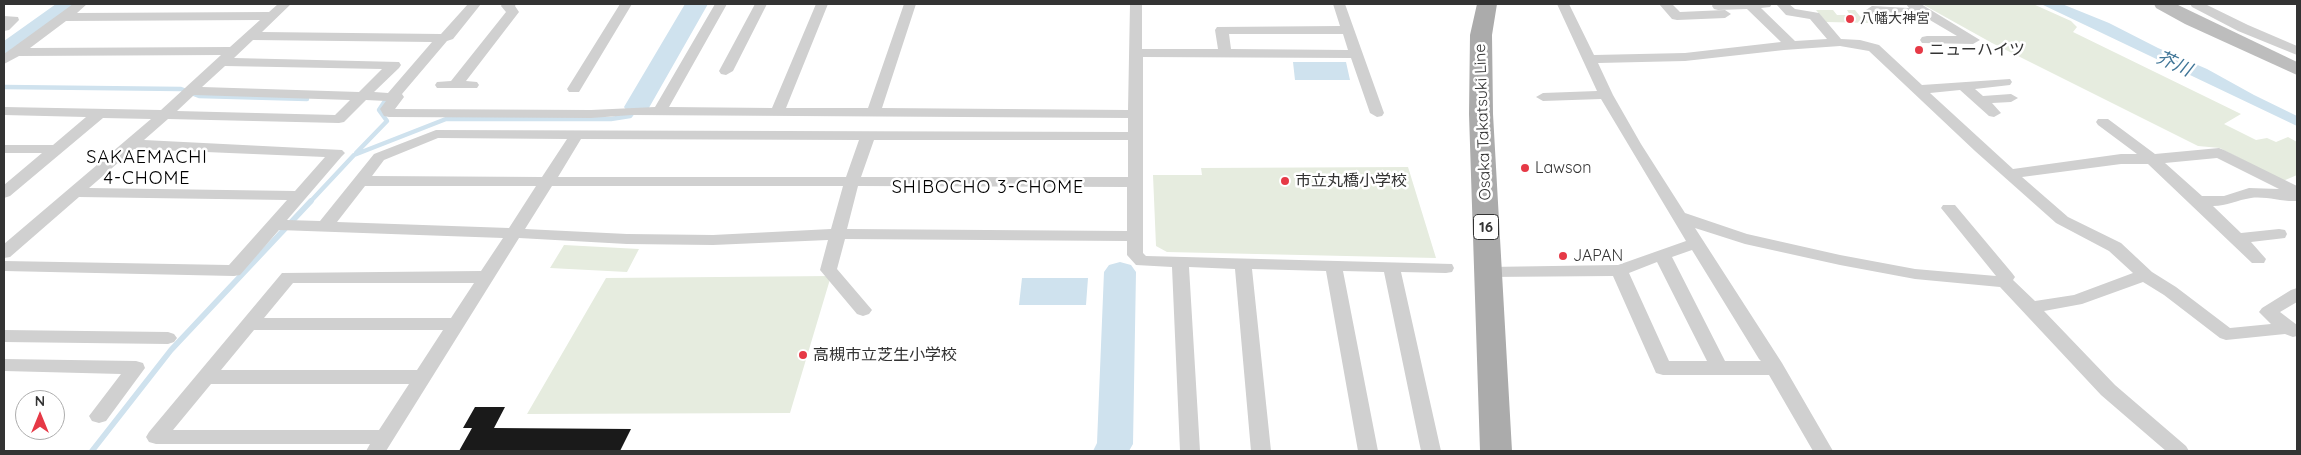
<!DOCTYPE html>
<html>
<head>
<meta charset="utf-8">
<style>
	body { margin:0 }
	#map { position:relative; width:2301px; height:455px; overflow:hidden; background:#fff; font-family:Quicksand,sans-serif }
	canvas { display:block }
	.frame { position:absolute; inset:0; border:5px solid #333; pointer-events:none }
	.north { position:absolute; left:15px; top:390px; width:50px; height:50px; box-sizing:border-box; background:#fff; border:1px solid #adadad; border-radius:50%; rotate:0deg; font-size:14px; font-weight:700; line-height:20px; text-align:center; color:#333 }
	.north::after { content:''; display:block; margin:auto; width:18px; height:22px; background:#e63946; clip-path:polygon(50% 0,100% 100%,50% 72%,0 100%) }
</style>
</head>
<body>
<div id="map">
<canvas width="2301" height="455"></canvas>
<div class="frame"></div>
<div class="north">N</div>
</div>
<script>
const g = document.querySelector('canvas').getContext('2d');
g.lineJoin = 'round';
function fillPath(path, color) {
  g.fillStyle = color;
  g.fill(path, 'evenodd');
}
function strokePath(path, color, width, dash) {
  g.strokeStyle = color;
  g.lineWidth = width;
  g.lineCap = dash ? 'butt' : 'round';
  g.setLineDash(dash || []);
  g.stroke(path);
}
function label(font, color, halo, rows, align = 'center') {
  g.font = font + ' Quicksand,"Noto Sans JP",sans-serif';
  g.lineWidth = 5;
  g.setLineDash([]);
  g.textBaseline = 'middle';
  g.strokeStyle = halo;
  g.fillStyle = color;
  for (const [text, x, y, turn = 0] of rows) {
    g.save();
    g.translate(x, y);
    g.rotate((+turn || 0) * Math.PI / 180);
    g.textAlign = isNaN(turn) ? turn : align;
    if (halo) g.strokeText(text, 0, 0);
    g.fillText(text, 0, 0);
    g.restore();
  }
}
fillPath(new Path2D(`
	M1922 4H2033L2071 21 2077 27 2073 32 2241 114 2224 124 2256 140 2267 138 2276 142 2288 137 2297 142V175L2283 181 2220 148 2198 146 1992 43Z
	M1816 10H1833L1837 15H1850L1847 10H1855L1863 20H1870L1873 23 1826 22Z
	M1408 167 1436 258 1167 252 1156 246 1153 175H1202L1201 168Z
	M564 245 639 249 627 272 550 268Z
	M831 276 790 413 527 414 606 278Z`), '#e6ecdf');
fillPath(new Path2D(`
	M2041 4H2062L2109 23 2158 48 2207 69 2254 95 2297 116V126Z
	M1293 62H1346L1350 80H1295Z
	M1022 278H1088L1086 305H1019Z`), '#cfe2ee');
strokePath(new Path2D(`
	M4 87 181 89 199 96 307 99
	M356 153 387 121 379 110 385 101
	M310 202 354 155 446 119H611L630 116 637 107`), '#cfe2ee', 4.5);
strokePath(new Path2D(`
	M92 451 171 350 311 201`), '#cfe2ee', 5.5);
fillPath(new Path2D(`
	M56 4H83L79 9 13 57 4 59V41Z
	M685 4H708L646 113 637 115 628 113 624 107Z
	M1120 262 1131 265 1136 272 1133 444 1129 451H1093L1097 443 1104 272 1109 265Z`), '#cfe2ee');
fillPath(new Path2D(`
	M475 407H505L494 428 631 429 620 451H459L472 428H463Z`), '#1a1a1a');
fillPath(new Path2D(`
	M73 4H87L77 13 269 12 278 4H291L262 32 441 34 468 4H481L453 39 447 41 402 94 404 97 395 109 591 110 655 107 715 4H727L669 107 772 108 816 4H828L786 108H868L904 4H916L882 108 1128 110 1130 4H1142V49H1218L1215 30 1217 27 1340 26 1333 4H1345L1384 113 1382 116 1377 117 1370 113 1351 58 1143 57V253L1146 256 1452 264 1454 268 1452 272 1446 273 1401 272 1441 451H1421L1384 272 1343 271 1378 451H1358L1326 271 1252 269 1271 451H1251L1235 269 1189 267 1200 451H1180L1172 267 1136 265 1127 255V241L845 239 837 269 872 310 869 314 863 316 857 314 820 270 828 240 713 245 627 244 519 238 386 451H366L370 444H156L149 442 146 437 149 432 282 273 481 271 503 238 279 230 240 275 234 276 4 271V261L229 265 287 200 79 197 10 257 4 258V244L151 119 103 118 10 196 4 198V185L42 153H4V145H53L86 117 4 115V107L161 110 221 55 19 56 4 64V54ZM260 20 230 47 30 48 66 21ZM1229 34H1343L1348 50 1231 49ZM253 40 432 42 388 93 374 92 399 68 401 65 399 62 234 58ZM225 66 382 69 359 92 202 87ZM194 95 350 100 335 115 177 111ZM366 100 386 101 380 109 384 116 389 117 591 118 632 115 1128 118V132L436 130 374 154 320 221 287 220 342 156 345 153 342 150 144 140 168 119 339 123 344 122ZM438 138 567 139 542 177 372 176 384 160ZM581 139 859 140 846 177H558ZM874 140H1128V177H861ZM134 149 325 157 295 191 89 188ZM365 186H536L509 228 337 222ZM552 186H843L831 229 713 235 627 234 525 229ZM858 186 1127 187V231L847 229ZM293 283H474L451 318H264ZM254 330H443L417 370H221ZM211 384H409L379 430H173Z
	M502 4H516L515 6 519 12 466 81 477 82 479 85 477 88H437L435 85 437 82 451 81 506 12 501 6Z
	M620 4H632L579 92H569L567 89Z
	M755 4H767L733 71 726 75 721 74 719 71Z
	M1557 4H1569L1594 55 1685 53 1781 42 1747 9 1718 10 1714 9 1712 6 1713 4H1772L1770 7 1761 8 1795 41 1827 39 1810 19 1786 15 1776 4H1789L1795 9 1819 13 1841 39 1860 40 1879 45 1922 85 2010 79 2012 82 2010 85 1975 89 1983 96 2011 94 2018 98 2011 102 1992 103 2001 113 1994 117 1989 116 1960 90 1930 93 2013 169 2121 154H2137L2098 125 2096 122 2098 119H2108L2155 154 2219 148 2224 150 2297 186V201C2282 202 2266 196 2251 198 2237 200 2227 206 2213 206L2241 233 2279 229 2285 230 2287 234 2285 238 2251 242 2266 259 2264 263H2252L2148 164H2121L2022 177 2068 217 2121 243 2152 272 2176 287 2230 328 2271 324 2259 312 2262 308 2291 290 2297 288V302L2280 312 2297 325V336L2293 337 2285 334 2226 340 2220 338 2164 295 2143 282 2082 304 2044 311 2115 385 2186 446 2189 451H2166L2101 395 2000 287 1915 279 1840 265 1745 244 1695 228 1782 363 1833 451H1813L1769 375H1663L1656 373 1613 276 1488 277 1482 276 1480 272 1482 268 1488 267 1618 265 1686 241 1601 99 1543 101 1536 97 1543 93 1597 91ZM1840 46 1869 51 1975 151 2056 223 2109 251 2133 273 2074 295 2035 301 2013 280 2015 277 2012 273 1955 205H1943L1941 208 1996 276 1915 269 1840 255 1747 234 1685 213 1641 144 1613 95 1598 63 1685 61 1784 50ZM2217 158 2279 189 2249 188 2224 196H2202L2165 163ZM1692 250 1759 359 1761 361H1725L1672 257ZM1657 262 1707 361H1669L1629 273Z
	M1659 4H1672L1680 12 1725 10 1731 14 1725 18 1677 20 1672 19Z
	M1906 4H1921L1980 40 1973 44 1922 43 1920 40 1922 37 1927 36H1957L1923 16 1872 14 1866 10 1872 6 1909 8Z
	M2190 4H2205L2248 25 2297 46V55L2238 31 2192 7Z
	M4 16 18 17 19 20 9 30 4 31Z
	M4 330 168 332 174 334 177 338 174 342 168 344 4 342Z
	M4 359 136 361 143 363 145 368 106 421 99 423 92 421 89 416 121 374 4 371Z`), '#d0d0d0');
fillPath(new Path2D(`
	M2154 4H2176L2297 62V75L2185 24 2156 8Z`), '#bdbdbd');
fillPath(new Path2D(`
	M1477 4H1497L1492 35 1493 114 1512 451H1480L1469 114 1470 35Z`), '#ababab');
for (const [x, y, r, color] of [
	[1850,19,5,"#e63946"],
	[1919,50,5,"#e63946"],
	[1525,168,5,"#e63946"],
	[1285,181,5,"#e63946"],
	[1563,256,5,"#e63946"],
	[803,355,5,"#e63946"]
]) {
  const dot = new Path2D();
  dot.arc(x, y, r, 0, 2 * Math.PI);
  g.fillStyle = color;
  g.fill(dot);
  strokePath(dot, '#fff', 2);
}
label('14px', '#333', '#fff', [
	["八幡大神宮",1860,19]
], 'left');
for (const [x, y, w] of [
	[1486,227,25]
]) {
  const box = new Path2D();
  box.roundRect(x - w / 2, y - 12.5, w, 25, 4);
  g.fillStyle = '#fff';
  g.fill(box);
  strokePath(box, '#333', 1);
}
label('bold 15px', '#333', null, [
	["16",1486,227]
]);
label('16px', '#333', '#fff', [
	["ニューハイツ",1929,50],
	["Lawson",1535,168],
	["市立丸橋小学校",1295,181],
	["JAPAN",1573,256],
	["高槻市立芝生小学校",813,355]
], 'left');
label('16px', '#333', '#fff', [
	["Osaka Takatsuki Line",1483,122,-92]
]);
label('italic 18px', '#3f7597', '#fff', [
	["芥川",2174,64,24]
]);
g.letterSpacing = '1px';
label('18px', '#000', '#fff', [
	["SAKAEMACHI",147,158],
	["4-CHOME",147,179],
	["SHIBOCHO 3-CHOME",988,188]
]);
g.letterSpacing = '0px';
</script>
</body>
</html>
